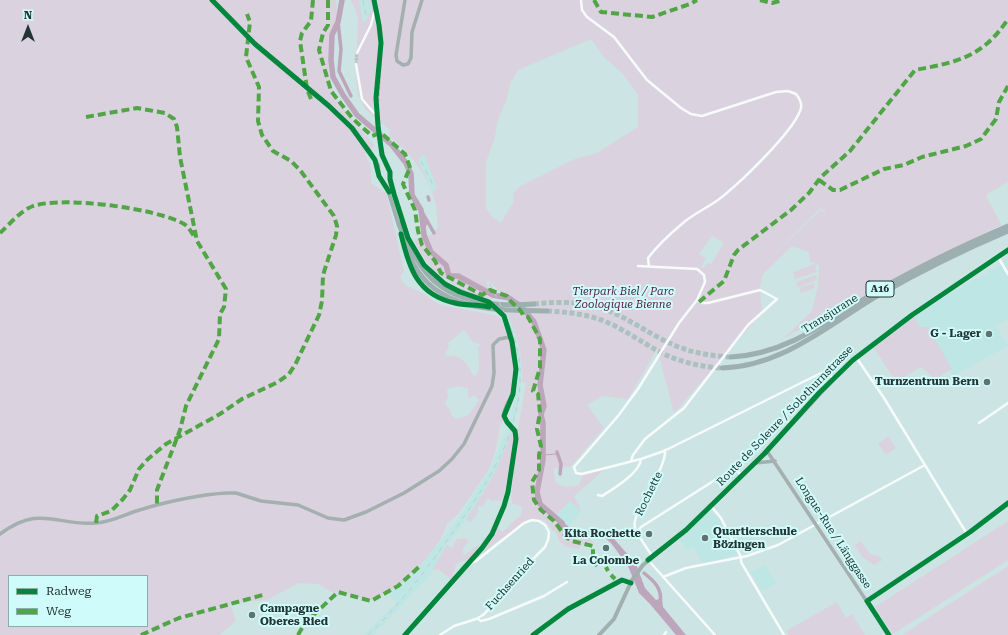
<!DOCTYPE html>
<html>
<head>
<meta charset="utf-8">
<style>
	body { margin:0 }
	#map { position:relative; width:1008px; height:635px; overflow:hidden; background:#cce4e3; font-family:"Roboto Serif",serif }
	canvas { display:block }
	.legend { position:absolute; left:8px; top:575px; width:140px; height:52px; box-sizing:border-box; background:#cffcfa; border:1px solid #8aacab; margin:0; padding:5px 7px; list-style:none; font-size:12px; color:#233434 }
	.legend li { display:flex; align-items:center; gap:8px; height:20px }
	.legend b { width:20px; border:1px solid #8aacab }
	.north { position:absolute; left:8px; top:8px; width:40px; height:40px; -webkit-text-stroke:3px #cffcfa; paint-order:stroke; rotate:0deg; font-size:11px; font-weight:700; line-height:16px; text-align:center; color:#233434 }
	.north::after { content:''; display:block; margin:auto; width:14px; height:18px; background:#233434; clip-path:polygon(50% 0,100% 100%,50% 72%,0 100%) }
</style>
</head>
<body>
<div id="map">
<canvas width="1008" height="635"></canvas>
<ul class="legend">
<li><b style="height:5px;background:#00873e"></b>Radweg</li>
<li><b style="height:5px;background:#50a544"></b>Weg</li>
</ul>
<div class="north">N</div>
</div>
<script>
const g = document.querySelector('canvas').getContext('2d');
g.lineJoin = 'round';
function fillPath(path, color) {
  g.fillStyle = color;
  g.fill(path, 'evenodd');
}
function strokePath(path, color, width, dash) {
  g.strokeStyle = color;
  g.lineWidth = width;
  g.lineCap = dash ? 'butt' : 'round';
  g.setLineDash(dash || []);
  g.stroke(path);
}
function label(font, color, halo, rows, align = 'center') {
  g.font = font + ' "Roboto Serif",serif';
  g.lineWidth = 4;
  g.setLineDash([]);
  g.textBaseline = 'middle';
  g.strokeStyle = halo;
  g.fillStyle = color;
  for (const [text, x, y, turn = 0] of rows) {
    g.save();
    g.translate(x, y);
    g.rotate((+turn || 0) * Math.PI / 180);
    g.textAlign = isNaN(turn) ? turn : align;
    if (halo) g.strokeText(text, 0, 0);
    g.fillText(text, 0, 0);
    g.restore();
  }
}
fillPath(new Path2D(`
	M359 0H370L372 11 369 21 362 22Z
	M424 154 437 188 432 192 418 160Z
	M1008 258V319L996 326 1008 346 953 376 950 370 952 369 946 359 924 327H919L915 316 971 281 978 279 1005 262 1004 260Z
	M504 313H507L512 322 522 363 521 391 513 425 510 421 518 385V363L513 337Z
	M508 427 511 431 505 452 489 484 466 520 447 544 429 577 373 635H364L397 602 388 594 417 570 454 525 490 470Z
	M570 501 581 511 569 526 556 515Z
	M710 511 719 519 737 554 724 559 703 563 693 547 687 550 680 540Z
	M765 565 776 583 762 591 751 572Z`), '#bde6e4');
fillPath(new Path2D(`
	M0 0H336C339 15 332 28 330 43 323 95 344 109 375 146L365 154 371 166V183L386 193 404 271 400 277 406 286 425 294 434 302 445 306 499 316 510 337 516 380 505 417 500 426 495 453 489 469 459 513 447 524 441 539 420 566 398 586 371 601 338 592 334 593 318 584 299 583 267 600 230 604 236 621 219 635H0ZM464 330 473 342 480 344V346L478 347C478 356 482 371 474 377 468 365 462 354 447 356L445 353 449 346 448 343ZM459 386 468 389V396L470 398 474 395 479 400C470 412 472 416 456 419L451 415 450 410 445 404 448 397 447 389ZM9 576H147V626H9Z
	M351 0H359L363 22 368 21 367 15 372 11 370 0H1008V182L986 195 1001 225 926 262 784 338 812 311 818 285 819 265 810 262 809 252 792 246 762 275 760 288 762 313 674 413 657 349 628 399 602 396 587 405 604 428 570 467 553 468 556 483C565 488 569 487 579 485L583 475 605 469 574 496 581 511 570 501 556 515 569 537 590 539 595 544 590 542 586 545 580 546 579 549C561 547 561 545 555 530L553 531 545 520 532 519 495 543 481 556 498 528 502 532 509 527V525L521 515 522 507 512 503 511 496 518 429 526 383 522 382C523 358 518 335 507 313H516L511 303 488 280 486 282 493 294V300C455 287 431 278 414 240L431 235 438 227C437 220 437 212 436 205 431 182 409 148 389 137L390 130 365 109 358 95 354 55 357 48 358 17ZM591 39 603 56 623 74 638 95V127L597 153 575 159 519 187 513 194 514 201 501 223 492 217 486 208V162L495 137 498 119 506 102 510 84 518 70ZM424 154 437 188 432 192 418 160ZM821 208 826 214 819 219 825 214 821 210 764 263ZM712 236 724 243 711 264 707 263 704 268 701 267 706 258 699 254Z
	M815 264 817 272 795 279 793 272Z
	M816 275 817 280 798 287 796 282Z
	M814 283 815 288 801 293 799 288Z
	M915 316 919 327H928L952 369 935 379 921 367 896 382 874 348Z
	M511 431 514 442 503 500 492 501 488 498 482 507 479 505 477 510 479 511 471 522 466 520C485 491 502 464 511 431Z
	M888 436 896 448 886 455 878 444Z
	M1008 521V560L893 634 875 607Z
	M466 538 468 541 462 551 464 555 478 545 479 546 472 557 456 564 452 580 438 569 435 570 433 568 447 545 452 548 457 539Z
	M861 541 870 554 879 556 882 560 874 565 862 557 855 545Z
	M1008 566V635H902Z
	M837 602 846 618 852 614 865 635H789L786 631Z`), '#dad2df');
fillPath(new Path2D(`
	M556 515C561 519 567 527 573 529 584 534 600 526 609 533L636 564 645 588 656 600 662 598 663 607 686 635H676L650 604 639 593 628 566 611 543 604 537 590 539 569 537 560 528Z`), '#bda6bb');
strokePath(new Path2D(`
	M543 455 557 454`), '#bda6bb', 1);
strokePath(new Path2D(`
	M338 22 341 49 339 71 351 96
	M428 197 429 200
	M421 210 434 233
	M423 229 427 220
	M557 452 561 464 560 474
	M644 573C654 581 663 589 660 603`), '#bda6bb', 3.5);
strokePath(new Path2D(`
	M342 0 338 22 332 35 331 60 333 77 343 95 357 115 392 145 406 163 411 174 412 195 421 210 424 235 431 252 446 265 449 276H458L493 295 509 298 522 307 534 322 544 350 540 385 544 406 541 414 543 423V460L537 492 540 504 562 523`), '#bda6bb', 5.5);
strokePath(new Path2D(`
	M356 64 357 53`), '#aac1c0', 2.5, [2.5, 1]);
strokePath(new Path2D(`
	M212 0 255 44 316 95
	M377 108 381 43 378 17
	M447 301 464 304`), '#aac1c0', 4, [4, 2]);
strokePath(new Path2D(`
	M534 304C555 302 577 301 598 307 625 315 648 334 674 345 692 353 712 356 731 357
	M547 311C567 312 586 314 604 321 626 330 645 345 666 355 684 363 703 367 722 368`), '#aac1c0', 5, [5, 2.5]);
strokePath(new Path2D(`
	M581 0 582 10 587 17 614 37 647 80 681 108 691 114 702 116 776 92 788 91 796 94C800 99 803 105 800 111 791 134 739 184 718 200 707 208 693 214 683 223 671 233 658 245 648 258L649 267
	M357 53 371 25 374 13
	M356 64 362 99 374 113
	M998 257 1008 274
	M638 266 697 269 704 275 705 282 697 300 679 323 638 389 618 416 574 467 576 473 582 474 641 459 664 451 821 373H827L833 378
	M856 357 884 398 967 534
	M979 423 1008 403
	M631 461 633 455 645 439 684 408 748 325 777 299 760 290 708 303H702L697 300
	M598 495 602 496C613 489 640 473 641 459
	M711 506 721 518 741 557V562L784 635
	M638 531 641 527 715 480 737 471 742 475
	M652 556C650 553 635 530 635 528 630 513 667 470 665 450
	M649 561 715 635
	M663 577 686 568 747 556 778 545 925 465
	M867 601 970 532 1008 503
	M478 619 481 621 489 619 544 596 567 582
	M440 635 454 626 476 619 483 615 494 604 504 588 545 547 548 540 549 532 545 525 539 521 532 520 524 523 476 561 468 564
	M664 635 666 632`), '#f7fbfb', 2.5);
strokePath(new Path2D(`
	M405 0 396 55 397 61 403 65 408 64 411 58 412 32 422 0
	M767 451 889 635
	M755 463 775 461
	M0 534C41 504 55 526 96 523 113 522 127 513 143 509 165 502 203 494 227 493H236L261 501 298 505 328 518 344 520 366 512 404 493 439 471 452 459 464 444 492 386 494 373 493 345 499 339 510 337
	M533 635 568 609 622 580 631 583`), '#a4afaf', 3.5);
strokePath(new Path2D(`
	M374 0 378 17
	M316 95 348 124 369 150 378 165 379 177 387 187 399 226
	M377 108 380 142 384 160 390 173V182L409 240
	M405 248C411 273 422 291 447 301
	M423 265C445 289 460 290 488 301
	M405 635 482 548 492 534 504 506 508 492 516 436C515 428 505 424 504 415 504 407 511 400 513 392 519 370 514 326 498 309
	M599 635 614 619 632 580 643 565 686 530 764 454 848 364 912 315 1008 250`), '#a2afaf', 4);
strokePath(new Path2D(`
	M399 223C403 236 407 251 413 263 439 313 500 310 547 311
	M408 238C426 298 478 308 534 304
	M731 357C791 354 835 315 884 287 924 264 966 244 1008 226
	M722 368C783 366 828 325 877 296 919 272 963 250 1008 231`), '#9dafaf', 5);
strokePath(new Path2D(`
	M363 0 367 21
	M421 161 433 185
	M368 635C400 605 425 571 451 535 486 486 523 432 520 368 518 336 503 309 488 281`), '#c5cbcb', 1, [5, 5]);
strokePath(new Path2D(`
	M328 0V25L323 33 319 50 331 91 352 118 372 136 381 133 405 154 411 170 408 172 403 184 415 210 418 231 422 245 435 261 441 273 482 295 490 290 507 296C511 304 520 307 523 315L528 317 540 339V368L533 391 538 394 540 413 537 429 541 446 539 455V470L532 482 534 500 541 510 554 521 566 537 572 541 593 546V558L597 566
	M594 0 601 12 652 17 690 4 697 0
	M760 0 772 3 783 0
	M311 99 307 89 300 41 302 33 311 21 313 0
	M86 117 137 108 165 113 174 119 177 127 180 157 197 241 226 289 224 307 220 314 219 339 186 406 180 430 157 490V506
	M819 180 833 190H840L884 169 904 165 922 157 966 146 981 139 996 119 999 102 1008 86
	M0 233C10 224 20 211 33 206 63 196 156 208 184 224 189 227 192 233 195 238
	M699 302 724 281 734 255 738 250 791 210 809 193 821 177 850 151 915 70C958 62 983 57 1008 19
	M96 523 97 516 111 511 123 499 130 490 139 469 148 459 166 444 220 414 242 399 278 382 289 374 295 365 319 315 322 301 323 275 336 235 337 226 334 216 300 170 291 161 273 151 262 135 258 121 259 87 246 57 250 22 247 14
	M606 567 608 571
	M611 575 615 579
	M141 635 179 618 263 595
	M298 635 305 623 338 592 371 601 398 586 420 566`), '#50a544', 4, [8, 4]);
strokePath(new Path2D(`
	M212 0 255 44 329 106 352 128 375 160 379 176 389 192
	M374 0 379 25 381 43 376 98 378 126 382 155 390 172V179L394 194 408 238 424 265 445 284 460 292 489 302 504 316 512 342 516 369 513 394 504 416 507 422 515 431 516 439 508 492 504 506 492 534 482 548 405 635
	M401 234C409 268 417 295 455 303 466 306 477 304 489 307
	M648 560 686 530 764 454 819 393 853 360 912 315 1008 250
	M533 635 568 609 622 580 631 583
	M889 635 867 601 970 532 1008 503`), '#00873e', 5);
for (const [x, y, r, color] of [
	[989,334,4,"#5e7271"],
	[987,382,4,"#5e7271"],
	[649,534,4,"#5e7271"],
	[705,538,4,"#5e7271"],
	[606,548,4,"#5e7271"],
	[252,615,4,"#5e7271"]
]) {
  const dot = new Path2D();
  dot.arc(x, y, r, 0, 2 * Math.PI);
  g.fillStyle = color;
  g.fill(dot);
  strokePath(dot, '#cffcfa', 1.5);
}
for (const [x, y, w] of [
	[880,289,28]
]) {
  const box = new Path2D();
  box.roundRect(x - w / 2, y - 8, w, 16, 3);
  g.fillStyle = '#cffcfa';
  g.fill(box);
  strokePath(box, '#233434', 1);
}
label('bold 10px', '#233434', null, [
	["A16",880,289]
]);
label('italic 11px', '#511b45', '#cffcfa', [
	["Tierpark Biel / Parc",623,292],
	["Zoologique Bienne",623,305]
]);
label('11px', '#233434', '#cffcfa', [
	["Transjurane",830,314,-32],
	["Route de Soleure / Solothurnstrasse",785,416,-46],
	["Rochette",649,494,-64],
	["Longue-Rue / Länggasse",833,533,57],
	["Fuchsenried",510,584,-48]
]);
label('bold 11px', '#233434', '#cffcfa', [
	["G - Lager",981,334],
	["Turnzentrum Bern",979,382],
	["Quartierschule",713,532,"left"],
	["Bözingen",713,545,"left"],
	["Kita Rochette",641,534],
	["La Colombe",606,561,"center"],
	["Campagne",260,609,"left"],
	["Oberes Ried",260,622,"left"]
], 'right');
</script>
</body>
</html>
